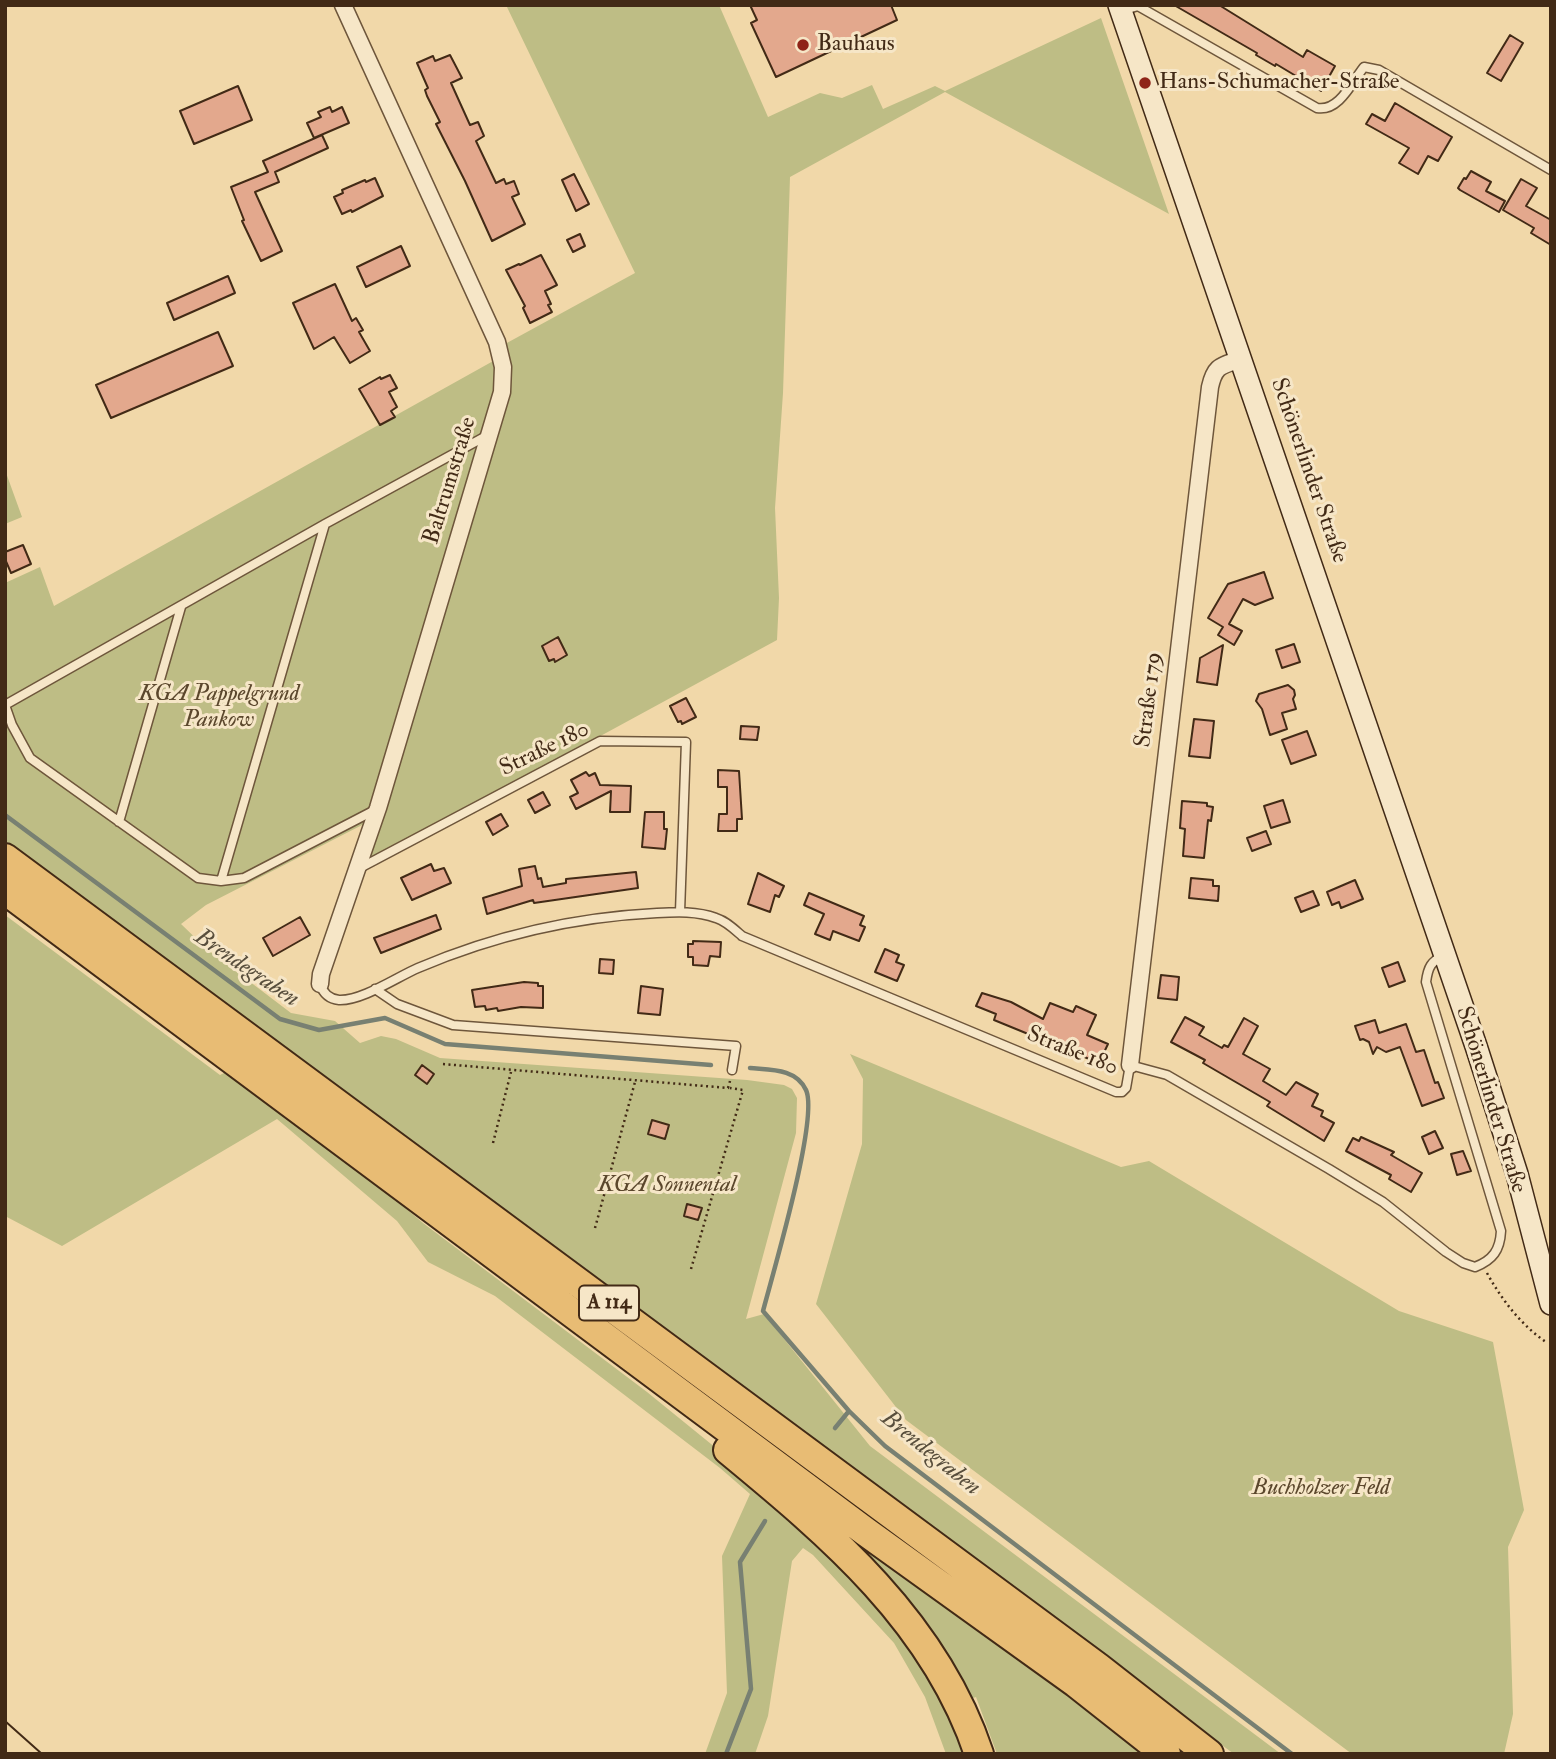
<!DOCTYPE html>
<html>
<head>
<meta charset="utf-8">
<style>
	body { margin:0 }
	#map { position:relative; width:1556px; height:1759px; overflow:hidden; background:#f1d8a9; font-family:"IM FELL Double Pica",serif }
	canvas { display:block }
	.frame { position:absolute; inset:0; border:7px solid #422a16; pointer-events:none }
</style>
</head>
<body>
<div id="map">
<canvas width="1556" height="1759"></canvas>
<div class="frame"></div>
</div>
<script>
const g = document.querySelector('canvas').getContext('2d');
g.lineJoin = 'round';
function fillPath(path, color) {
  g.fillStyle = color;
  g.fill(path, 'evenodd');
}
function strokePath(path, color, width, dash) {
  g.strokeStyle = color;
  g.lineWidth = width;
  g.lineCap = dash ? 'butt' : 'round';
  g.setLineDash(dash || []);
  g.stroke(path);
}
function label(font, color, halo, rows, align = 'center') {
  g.font = font + ' "IM FELL Double Pica",serif';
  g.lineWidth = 6;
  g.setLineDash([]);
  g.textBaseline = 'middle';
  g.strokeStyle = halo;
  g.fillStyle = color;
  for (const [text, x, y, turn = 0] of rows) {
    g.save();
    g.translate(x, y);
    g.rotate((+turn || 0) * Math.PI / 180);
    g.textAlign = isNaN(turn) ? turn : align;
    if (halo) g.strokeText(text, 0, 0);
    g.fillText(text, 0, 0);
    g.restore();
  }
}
fillPath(new Path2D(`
	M506 5H719L768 117 820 93 842 98 872 85 883 109 935 86 945 91 1101 18 1169 214 945 92 790 177 783 393 775 508 779 598 777 640 365 864 494 436 505 344 635 273Z
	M495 360 498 377 366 823 206 905 181 924 208 950 291 1013 335 1021 360 1043 381 1036 396 1039 440 1058 747 1080 784 1085 792 1089 797 1098 796 1133 746 1319 764 1314 870 1446 1281 1754H1234L5 842V583L40 567 54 606Z
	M5 470 22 517 5 524Z
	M5 915 220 1075 230 1070 375 1182 423 1223 647 1392 748 1474 899 1625 943 1694 966 1754H946L925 1697 894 1643 813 1555 803 1548 792 1561 768 1716 755 1754H705L727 1693 722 1556 750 1494 720 1468 495 1296 428 1262 397 1221 277 1119 62 1246 5 1216Z
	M850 1054 1121 1167 1149 1161 1399 1311 1493 1342 1524 1510 1508 1547 1513 1714 1504 1754H1352L906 1420 816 1304 862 1144 863 1079Z
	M826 1521 934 1593 1149 1754H997L976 1697 970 1699Z`), '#bebd85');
strokePath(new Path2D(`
	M5 815 280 1019 319 1030 385 1018 445 1044 711 1065
	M750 1068C770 1070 796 1068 806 1090 819 1118 773 1273 763 1311L849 1411 885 1446 1292 1754
	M835 1428 849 1411
	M726 1754 751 1689 740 1562 765 1521`), '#788072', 4.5);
const building = new Path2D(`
	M750 5H891L897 20 776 77 751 23 757 20Z
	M1174 5H1219L1303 57 1307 50 1335 66 1321 91 1276 64 1275 66 1256 55 1257 53Z
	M1510 35 1523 43 1501 81 1487 73Z
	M450 55 462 78 451 83 470 125 478 122 484 136 476 141 496 183 504 179 506 184 514 181 519 194 512 197 525 224 492 241 465 181 436 124 440 122 427 96 425 90 428 88 417 63 433 56 435 61Z
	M238 86 252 120 194 144 180 111Z
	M1395 103 1452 137 1438 161 1428 156 1418 174 1399 163 1409 148 1366 124 1372 114 1385 121Z
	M330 107 332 112 342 107 349 123 314 138 307 123 321 117 318 112Z
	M322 135 328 148 275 172 279 182 255 192 282 251 261 261 242 221 244 220 231 187 268 172 263 161Z
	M1471 171 1491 182 1486 191 1505 201 1499 212 1460 190 1458 188 1464 178 1466 179Z
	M574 174 589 204 576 211 562 180Z
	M375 178 383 196 352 212 351 210 342 214 334 197 343 193 342 190 365 180 366 182Z
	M1521 179 1537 188 1526 206 1551 220V245L1531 233 1534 228 1503 210Z
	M580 234 585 246 573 252 567 240Z
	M401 246 410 266 366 287 357 267Z
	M541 255 557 285 545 291 551 304 548 305 552 312 530 323 523 308 525 306 506 270 519 264 520 265Z
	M228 276 235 293 174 320 167 303Z
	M335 284 352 321 356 318 363 330 359 332 370 351 350 363 334 337 314 349 293 303Z
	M218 332 233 366 111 418 96 385Z
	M390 375 397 388 389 392 397 407 391 411 395 417 380 425 359 389 380 377 381 379Z
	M23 545 31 564 11 573 5 559V552Z
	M1264 572 1273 598 1255 605 1243 599 1229 624 1242 631 1234 645 1218 635 1223 627 1208 618 1228 584Z
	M558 637 567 655 555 662 554 659 549 661 542 646Z
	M1294 644 1300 662 1282 668 1276 650Z
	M1223 645 1217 685 1197 682 1200 658Z
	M1288 685 1294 690 1295 695 1293 699 1296 709 1282 713 1287 729 1270 735 1262 709 1256 701 1259 694Z
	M686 698 696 717 682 724 681 721 678 722 670 706Z
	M1194 719 1214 721 1210 758 1189 756Z
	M741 726 759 727 757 740 740 739Z
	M1307 731 1316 755 1291 764 1282 740Z
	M718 770 739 771 742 819H737V831H718L719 814H727V787H718Z
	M586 772 589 776 595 773 600 785 631 786 630 812H610L611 791 576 809 570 797 578 793 571 780Z
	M543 792 550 805 535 813 528 800Z
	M1283 800 1290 822 1271 828 1264 806Z
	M1182 801 1207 803V806L1213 807 1211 821 1208 820 1204 858 1183 856 1185 829 1180 828Z
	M645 812H664V829H667L665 849 642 847Z
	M501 814 508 826 493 835 486 822Z
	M1266 831 1271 844 1252 851 1247 838Z
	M431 864 434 871 444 868 451 883 412 900 401 878Z
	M535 866 538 879 541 878 543 887 566 883V879L636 872 638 888 534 903 533 900 487 914 483 898 522 886 519 869Z
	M758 873 784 886 779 897 775 895 770 912 748 904Z
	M1191 878 1213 880V886H1219L1218 901 1189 898Z
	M1355 880 1363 899 1341 908 1339 902 1332 905 1327 892Z
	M1313 891 1319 905 1301 912 1295 898Z
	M809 893 864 916 860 925 865 927 859 941 833 931 830 940 815 934 824 914 804 905Z
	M436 915 441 929 381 953 374 938Z
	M300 917 310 935 273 956 263 938Z
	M693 941 721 942 720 957 710 956 708 966 693 965V957H688V944H693Z
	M885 949 899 955 896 962 904 965 897 981 875 972Z
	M600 959 614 960 613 974 599 973Z
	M1398 962 1405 981 1389 987 1382 968Z
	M1161 975 1179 977 1177 1000 1158 998Z
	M524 982 538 983V986H543V1008L521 1007 498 1011 497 1008 486 1010 485 1006 475 1007 472 990Z
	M641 986 663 989 660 1015 638 1013Z
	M982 993 1011 1002 1043 1019 1050 1003 1073 1012 1076 1006 1096 1015 1087 1035 1108 1044 1099 1063 994 1020 996 1014 976 1006Z
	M1185 1017 1204 1027 1199 1035 1222 1048 1224 1045 1228 1047 1244 1018 1258 1026 1243 1054 1270 1069 1263 1081 1286 1095 1296 1082 1318 1094 1312 1106 1323 1111 1321 1116 1334 1123 1324 1141 1267 1106 1270 1102 1203 1063 1205 1060 1171 1042Z
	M1375 1020 1379 1033 1406 1024 1416 1052 1424 1050 1435 1083 1438 1082 1444 1098 1422 1106 1400 1047 1386 1052 1377 1047 1373 1054 1369 1042 1363 1039 1360 1040 1355 1026Z
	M422 1065 434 1074 427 1084 415 1075Z
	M652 1120 669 1125 665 1139 648 1134Z
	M1435 1131 1443 1148 1429 1154 1422 1137Z
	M1361 1137 1394 1152 1391 1155 1422 1173 1411 1192 1389 1179 1391 1175 1346 1151 1353 1138 1359 1141Z
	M1463 1151 1471 1171 1457 1175 1451 1154Z
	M687 1204 702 1208 698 1220 684 1216Z`);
fillPath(building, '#e3a88d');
strokePath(building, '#422a16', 2);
const lane = new Path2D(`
	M1121 11 1138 6 1317 108C1339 112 1352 82 1364 67L1379 70 1551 170
	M375 810 244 878 221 881 198 878 30 758 12 725 5 705 325 524 488 435
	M119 822 181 607
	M360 868 600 741 686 742 680 912
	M221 881 325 524
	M320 984C323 993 329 999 339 1000 362 1001 397 977 418 968 493 936 576 917 657 913 677 912 697 911 716 918 726 921 734 929 742 936L1116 1092H1122L1126 1088 1130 1065 1167 1075 1329 1169 1383 1202 1446 1252 1463 1263 1475 1267C1493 1260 1500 1250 1501 1231L1426 982C1428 967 1431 961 1445 955
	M375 989 397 1004 453 1025 736 1046 732 1070`);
const street = new Path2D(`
	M320 984 321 974 378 808 502 392 503 367 497 342 343 5
	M1130 1065 1210 387C1215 365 1221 366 1241 359`);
const secondary = new Path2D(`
	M1119 5 1476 1046 1517 1174 1551 1304`);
const highway = new Path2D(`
	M5 858 1099 1668 1209 1754
	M5 890 866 1532 1076 1683 1166 1754
	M728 1450C831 1535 935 1622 979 1754`);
strokePath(lane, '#6e563b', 11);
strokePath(street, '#6e563b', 19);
strokePath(secondary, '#422a16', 24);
strokePath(highway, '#422a16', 32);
strokePath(new Path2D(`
	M443 1064 728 1088 730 1081
	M493 1143 511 1072
	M595 1228 635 1082
	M691 1269 743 1090 730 1088
	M1487 1273C1502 1300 1521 1325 1546 1342`), '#422a16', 2.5, [2, 3.5]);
strokePath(lane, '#f6e6c7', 8);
strokePath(street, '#f6e6c7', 16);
strokePath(secondary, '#f6e6c7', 21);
strokePath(highway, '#e8bc74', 28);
strokePath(new Path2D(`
	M5 1721 42 1754`), '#422a16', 2);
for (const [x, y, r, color] of [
	[803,45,7,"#8f2418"],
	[1145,83,7,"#8f2418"]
]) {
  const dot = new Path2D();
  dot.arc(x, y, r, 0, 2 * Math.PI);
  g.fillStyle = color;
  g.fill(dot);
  strokePath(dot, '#f6e6c7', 2.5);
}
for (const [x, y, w] of [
	[609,1303,60]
]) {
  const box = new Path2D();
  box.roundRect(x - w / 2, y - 17.5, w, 35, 5);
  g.fillStyle = '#f6e6c7';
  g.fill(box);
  strokePath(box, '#422a16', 2);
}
label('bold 21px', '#422a16', null, [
	["A 114",609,1303]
]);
label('23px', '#422a16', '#f6e6c7', [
	["Bauhaus",817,45],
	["Hans-Schumacher-Straße",1159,83]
], 'left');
label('23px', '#422a16', '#f6e6c7', [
	["Schönerlinder Straße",1308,471,71],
	["Baltrumstraße",451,481,-73],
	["Straße 179",1150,700,-83],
	["Straße 180",545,750,-26],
	["Straße 180",1072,1052,22],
	["Schönerlinder Straße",1490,1100,73]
]);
label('italic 23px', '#5b472c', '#f6e6c7', [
	["KGA Pappelgrund",219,695],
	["Pankow",219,721],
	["KGA Sonnental",667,1186],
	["Buchholzer Feld",1321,1489]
]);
label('italic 24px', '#584e3c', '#f6e6c7', [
	["Brendegraben",246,969,34],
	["Brendegraben",930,1454,39]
]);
</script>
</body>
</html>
